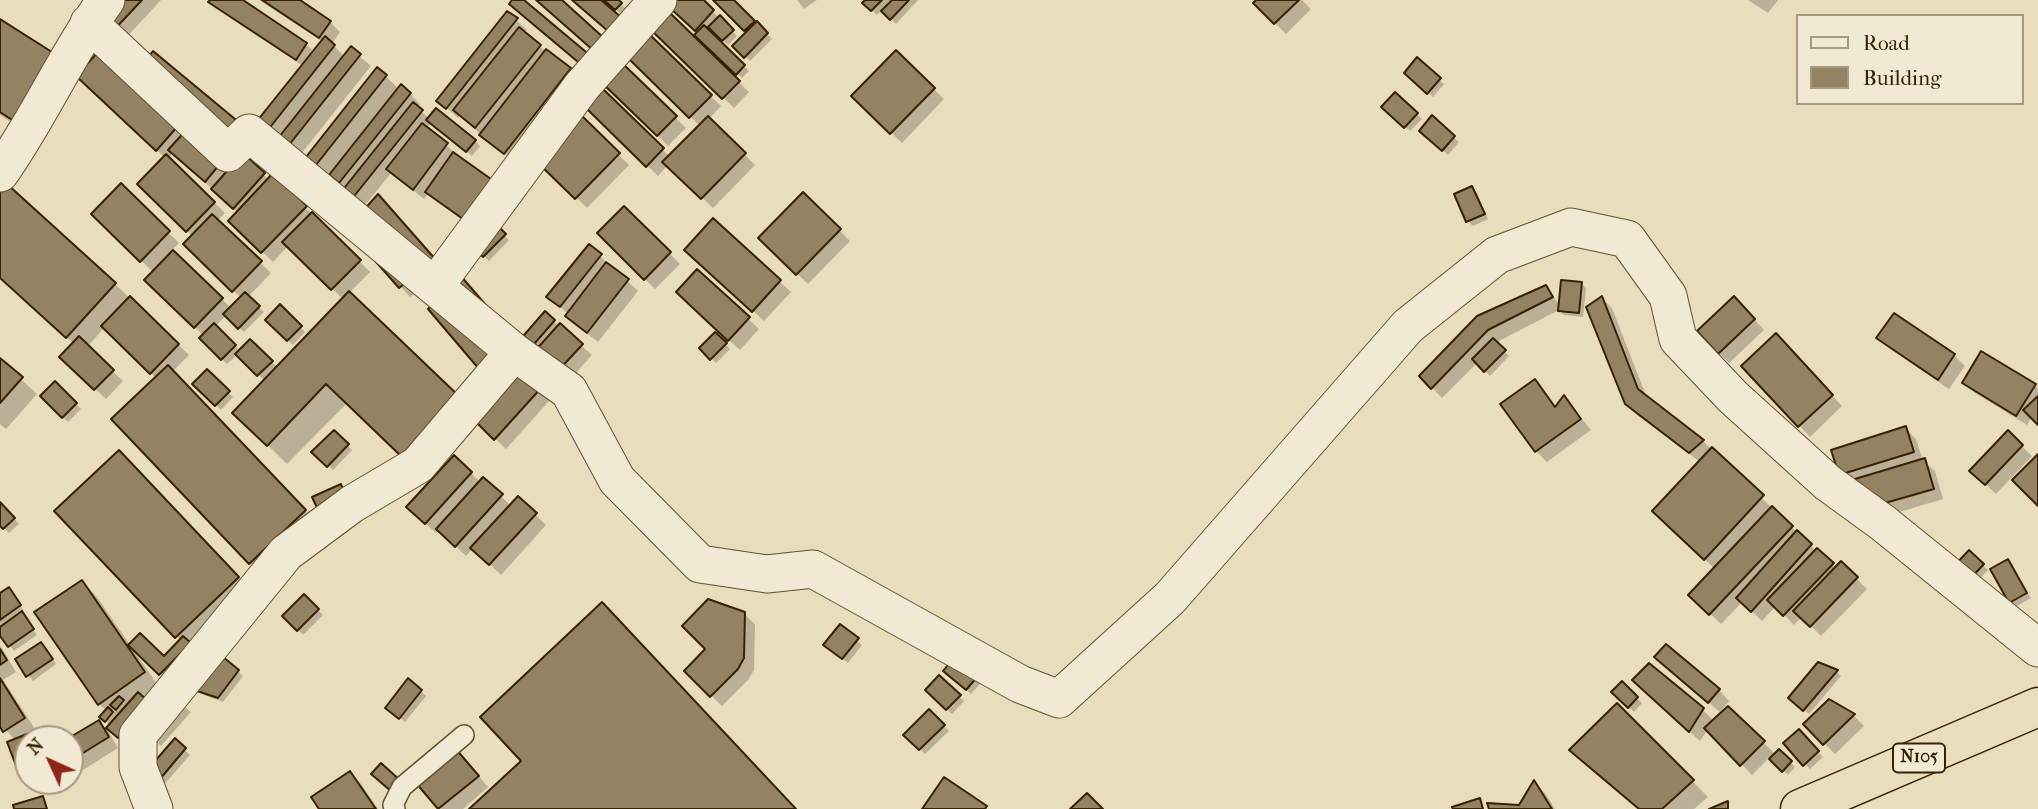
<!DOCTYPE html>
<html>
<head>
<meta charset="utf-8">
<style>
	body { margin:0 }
	#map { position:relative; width:2038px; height:809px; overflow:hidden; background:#e8ddbd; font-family:"IM FELL French Canon",serif }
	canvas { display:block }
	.legend { position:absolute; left:1796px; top:14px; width:228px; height:91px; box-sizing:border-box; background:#f0e9d4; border:2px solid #a69980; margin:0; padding:9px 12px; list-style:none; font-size:21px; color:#382202 }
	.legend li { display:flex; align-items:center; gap:14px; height:35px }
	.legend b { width:35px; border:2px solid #a69980 }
	.north { position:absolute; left:14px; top:725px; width:70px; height:70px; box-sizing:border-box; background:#f0e9d4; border:2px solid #a69980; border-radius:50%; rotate:315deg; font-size:19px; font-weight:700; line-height:28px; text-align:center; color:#382202 }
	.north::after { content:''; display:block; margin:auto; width:24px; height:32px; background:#8f2418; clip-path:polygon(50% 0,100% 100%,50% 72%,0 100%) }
</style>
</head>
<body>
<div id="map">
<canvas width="2038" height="809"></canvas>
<ul class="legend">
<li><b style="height:9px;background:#f0e9d4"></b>Road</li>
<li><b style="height:19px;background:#948363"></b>Building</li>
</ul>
<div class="north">N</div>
</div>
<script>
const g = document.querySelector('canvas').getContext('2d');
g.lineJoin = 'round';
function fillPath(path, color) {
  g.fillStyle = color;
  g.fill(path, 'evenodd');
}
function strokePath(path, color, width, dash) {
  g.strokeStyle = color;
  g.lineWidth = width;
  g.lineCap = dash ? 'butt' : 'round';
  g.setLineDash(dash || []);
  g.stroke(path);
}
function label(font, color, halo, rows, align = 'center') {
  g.font = font + ' "IM FELL French Canon",serif';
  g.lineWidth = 6;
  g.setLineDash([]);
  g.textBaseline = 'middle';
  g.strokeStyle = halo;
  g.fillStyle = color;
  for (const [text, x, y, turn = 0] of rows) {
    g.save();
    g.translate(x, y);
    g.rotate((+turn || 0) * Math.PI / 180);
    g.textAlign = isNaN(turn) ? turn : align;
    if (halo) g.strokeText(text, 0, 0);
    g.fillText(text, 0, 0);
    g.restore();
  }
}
fillPath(new Path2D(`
	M114 0H161L122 42 107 29Z
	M212 0H240L306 44 314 52 323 42 259 0H297L330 22 340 32 332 44 345 57 351 49 371 66 301 154 256 126 303 66 221 12 211 2Z
	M606 0H617L626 9 633 2 632 0H648L621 14Z
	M679 0H701L737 36 728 45 709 26 706 29 749 71 742 78 672 7Z
	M715 0H732L772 39 750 61 734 46 748 33Z
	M797 0H817L804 9Z
	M867 0H918L896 24 882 10 877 15 864 3Z
	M1258 0H1302L1311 9 1286 34 1255 3Z
	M1748 0H1778L1768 13Z
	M508 13 527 30 524 34 577 76 581 118 629 165 587 208 540 162 516 163 492 145 460 115 458 118 438 100Z
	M668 13 749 92 734 108 653 29Z
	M0 21 36 139 0 115Z
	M646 34 721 106 709 119 755 165 713 208 668 165 658 176 588 107 603 92 670 157 700 126 626 54Z
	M896 53 944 99 902 143 854 96Z
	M1417 60 1444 84 1433 97 1406 73Z
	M620 63 686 128 668 146 603 81Z
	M378 69 399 89 410 94 420 104 417 108 430 119 475 141 480 146 472 156 431 123 426 129 458 155 481 233 429 193 424 199 391 173 362 209 346 188 308 157Z
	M89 86 244 156 269 180 305 207 370 272 349 293 459 400 523 373 551 399 506 449 477 421 347 403 287 464 235 413 265 381 238 354 227 364 201 338 204 336 147 280 154 273 93 214 121 186 179 243 172 250 231 308 241 298 185 244 193 236 139 184 165 158ZM173 153 238 213 230 221 273 262 288 246 344 300 278 368 250 341 240 351 215 327 226 315 244 332 264 312 248 297 271 273 217 221 225 213 168 158Z
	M1395 95 1422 119 1410 131 1384 107Z
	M1432 118 1459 142 1448 155 1421 131Z
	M1472 188 1477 193 1488 219 1473 226 1468 221 1456 195Z
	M803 194 850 241 808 284 760 238Z
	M0 195 115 284 189 355 172 372 325 531 270 583 113 419 156 378 105 327 87 347 123 381 106 399 62 357 74 344 0 277Z
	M624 208 680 264 655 289 599 233Z
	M713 221 791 292 764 321 697 260Z
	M349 229 445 271 410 297Z
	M498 229 509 240 489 261 477 249Z
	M589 246 638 291 598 342 577 326 567 316 568 314 549 296Z
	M697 271 759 329 740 350 688 303Z
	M1582 284 1586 289 1583 317 1564 315 1559 310 1499 341 1496 343 1509 356 1490 376 1477 363 1442 398 1421 376 1545 287 1560 305Z
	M1602 298 1612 308 1647 398 1703 441 1816 551 1836 568 1841 564 1867 589 1821 636 1802 617 1794 625 1776 606 1762 621 1742 602 1721 624 1691 595 1715 569 1670 527 1700 462 1637 415 1626 403Z
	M280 307 305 332 293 345 267 320Z
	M1745 309 1764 330 1729 363 1719 353Z
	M545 314 592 355 567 383 519 344Z
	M1894 315 1954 355 1965 366 1949 389 1889 348 1879 338Z
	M715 334 730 349 716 363 701 348Z
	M1786 346 1842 406 1810 437 1744 366Z
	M0 360 37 394 6 429 0 424Z
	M207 371 233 397 221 410 195 384Z
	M1535 382 1556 408 1564 397 1591 430 1547 462 1536 451 1502 404Z
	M55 383 81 409 68 422 42 396Z
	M1964 383 2035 385 2038 389V422L2032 417 2027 425 1975 393Z
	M1905 428 1916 439 1923 461 1935 471 1943 499 1876 519 1841 474Z
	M334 432 352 450 333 470 314 452Z
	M2008 433 2032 456 1996 494 1972 471Z
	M454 457 481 483 501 496 511 506 518 498 546 525 501 575 473 548 466 556 439 530 436 533 408 507Z
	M138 472 257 597 165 678 134 651 160 688 124 742 108 728 110 725 102 717 107 711 99 704 82 582 97 597 130 645 164 658 181 641 57 511Z
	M0 504 19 524 9 533 0 524Z
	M1969 552 1988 570 1961 598Z
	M2008 561 2031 598 2015 607 2010 602Z
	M13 595 24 611 21 613 37 635 14 651 0 633V596Z
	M304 596 323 615 303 635 284 616Z
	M745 614 755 625 754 670 748 680 722 706 686 671Z
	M840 626 862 645 848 663 831 649Z
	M0 645 16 672 3 680 35 729 25 735 30 739 28 773 25 775 20 770 15 740 0 723Z
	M45 649 56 664 33 681 17 660Z
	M1819 664 1837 672 1841 676 1809 714 1795 702Z
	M1667 667 1719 690 1729 701 1720 712Z
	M238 671 243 676 223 702 204 695 199 690Z
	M950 675 986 677 971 694Z
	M939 677 964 701 952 714 928 690Z
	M1622 684 1642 703 1634 712 1614 692Z
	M1645 690 1703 710 1714 721 1728 708 1776 755 1779 752 1795 767 1788 775 1769 758 1752 775 1708 729 1700 741Z
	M421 691 426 696 405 722 392 712Z
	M175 699 191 712 161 746 146 732Z
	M1829 701 1854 716 1864 726 1835 754 1805 724Z
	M1617 705 1708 797 1694 809H1638L1571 750Z
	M929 712 949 731 925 754 906 735Z
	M98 722 107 729 118 748 70 778V739Z
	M1799 731 1823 757 1810 769 1785 743Z
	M175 741 190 755 161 788 150 779Z
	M466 761 488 787 463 809H441L418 783Z
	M350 773 361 784 378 809H321Z
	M1535 783 1545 793 1555 809H1491L1520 807Z`), '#0003');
const building = new Path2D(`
	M111 0H142L111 33Z
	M210 0H243L307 43 296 60 208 2Z
	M262 0H300L331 21 319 38Z
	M512 0H524L592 57 584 67 509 4Z
	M536 0H562L605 39 594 51Z
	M572 0H601L628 23 616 38Z
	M604 0H619L622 3 615 10Z
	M676 0H704L714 10 695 31 669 7Z
	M713 0H734L755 21 744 31Z
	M865 0H882L871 11 862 3Z
	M892 0H909L890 20 881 11Z
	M1256 0H1299L1274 24 1253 3Z
	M507 11 518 18 446 109 436 101Z
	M668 11 740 81 722 99 650 29Z
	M720 15 734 30 722 41 708 27Z
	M0 19 63 59 20 125 0 112Z
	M757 21 768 33 744 58 732 46Z
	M704 25 745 65 736 75 694 35Z
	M519 27 541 45 475 128 453 110Z
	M646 31 712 95 689 118 624 54Z
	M325 36 335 45 264 135 253 126Z
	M351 46 361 54 289 145 279 137Z
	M546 49 571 68 504 154 479 135Z
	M896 50 935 88 890 134 851 96Z
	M153 51 241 124 233 135 145 61Z
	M98 52 177 127 156 151 76 76Z
	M1417 57 1441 78 1427 94 1404 73Z
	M620 61 677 116 657 136 600 81Z
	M377 67 387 75 316 165 306 157Z
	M401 84 411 93 339 183 329 175Z
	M603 89 664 148 646 167 585 107Z
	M1395 92 1418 113 1404 128 1381 107Z
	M413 102 423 110 351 200 341 192Z
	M436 108 476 140 466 152 426 120Z
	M581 115 620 153 575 199 537 162Z
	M1432 115 1455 136 1442 151 1419 131Z
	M708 116 746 153 701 199 662 162Z
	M422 123 448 143 413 190 386 169Z
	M188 128 224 159 205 182 168 150Z
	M453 152 498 184 470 224 425 192Z
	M243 153 265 173 233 209 211 189Z
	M166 154 215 202 186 232 137 184Z
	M273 173 307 206 261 253 228 221Z
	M121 183 170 231 140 262 91 214Z
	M7 184 116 283 66 338 0 278V192Z
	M1472 186 1485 214 1466 222 1454 194Z
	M803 192 841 229 796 275 758 238Z
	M378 194 436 260 399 288 347 229Z
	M624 206 671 252 644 280 597 233Z
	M312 212 361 260 331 290 282 242Z
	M212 214 262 261 232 292 183 244Z
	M713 218 781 280 752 312 684 250Z
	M498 226 506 234 483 257 475 249Z
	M589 244 602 254 560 307 546 297Z
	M173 250 223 298 194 328 144 280Z
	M606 262 629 279 587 333 565 316Z
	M697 269 750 317 728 341 676 292Z
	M460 275 516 340 479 369 428 309Z
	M1561 280 1582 282 1579 313 1558 311Z
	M1546 285 1553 297 1488 330 1431 389 1419 376 1477 316Z
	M349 291 461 398 403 458 326 384 267 446 232 413Z
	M245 292 260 306 238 329 223 314Z
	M130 296 179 344 150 374 101 326Z
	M1602 296 1638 389 1704 440 1689 453 1625 404 1586 307Z
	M1734 296 1755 319 1718 354 1697 331Z
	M280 304 302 326 287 341 265 320Z
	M545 311 555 320 528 351 518 342Z
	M1894 313 1955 354 1938 380 1876 338Z
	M214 323 236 345 221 360 199 338Z
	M560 323 583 344 556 373 533 353Z
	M715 332 727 343 710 360 699 348Z
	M1776 333 1833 395 1798 427 1741 366Z
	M79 336 114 370 94 390 59 357Z
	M1493 338 1506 350 1484 372 1472 359Z
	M250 339 273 361 257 376 235 354Z
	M1981 351 2036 384 2016 416 1962 383Z
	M0 358 23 377 0 403Z
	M168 365 306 510 249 564 111 419Z
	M207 369 230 391 215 406 192 384Z
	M523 370 542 387 494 440 476 422Z
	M1535 379 1555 407 1564 395 1581 419 1535 452 1500 404Z
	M55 381 77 403 62 418 40 396Z
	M2038 396V425L2023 410Z
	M1906 426 1914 452 1839 475 1831 450Z
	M334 430 349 444 327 467 311 452Z
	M2008 430 2023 445 1985 485 1969 471Z
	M1712 447 1764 495 1704 560 1652 511Z
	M119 450 239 577 175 638 54 511Z
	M2038 454V506L2012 480Z
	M454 455 472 472 425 524 406 507Z
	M1925 458 1934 489 1864 509 1855 479Z
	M483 477 503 494 455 547 436 529Z
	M341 484 349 504 321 516 312 497Z
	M518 496 537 513 489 565 470 548Z
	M0 502 15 518 3 529 0 526Z
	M1772 506 1793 526 1709 615 1688 595Z
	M1797 530 1812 544 1751 612 1736 598Z
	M1817 548 1834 563 1783 616 1767 600Z
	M1969 550 1984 564 1955 595 1940 581Z
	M2008 559 2027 593 2009 603 1990 569Z
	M1841 561 1858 577 1810 627 1793 611Z
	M82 580 145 672 98 705 34 612Z
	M9 587 21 605 0 620V593Z
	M304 594 319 609 297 631 282 616Z
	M708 599 745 612 744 658 738 669 710 697 684 671 705 649 682 626Z
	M602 602 796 809H469L521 761 480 717Z
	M22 611 34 629 8 647 0 636V627Z
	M840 624 859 638 842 659 823 645Z
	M140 633 164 656 183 636 191 643 159 675 128 645Z
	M41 642 53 659 26 677 15 659Z
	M1666 644 1720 689 1708 703 1654 657Z
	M0 649 7 660 0 665Z
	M959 651 982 671 966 690 943 671Z
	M223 657 239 670 218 698 197 691Z
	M1818 662 1838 670 1803 711 1788 698Z
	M1649 663 1704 708 1689 732 1632 680Z
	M939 675 961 695 946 710 925 690Z
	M0 678 25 718 3 732 0 727Z
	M408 678 422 690 399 719 385 708Z
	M1622 681 1638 697 1628 708 1611 692Z
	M138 692 149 702 118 738 106 728Z
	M119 696 124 700 116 710 110 705Z
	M1829 699 1855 714 1823 745 1803 724Z
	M1617 703 1694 780 1662 809H1639L1569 750Z
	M1728 706 1765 741 1740 766 1704 728Z
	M108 707 113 712 105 722 99 717Z
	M929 709 945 725 919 750 903 735Z
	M99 720 109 737 70 761V739H67Z
	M1799 729 1819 751 1803 766 1783 743Z
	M27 734 29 739 28 767 18 771 7 742Z
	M175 738 186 748 155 785 143 775Z
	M455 748 479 776 438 809 416 783Z
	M1779 749 1792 761 1782 772 1769 759Z
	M381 763 402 782 392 792 371 774Z
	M350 771 376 809H319L311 797Z
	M944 777 987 806 985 809H922Z
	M1534 780 1552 809H1489L1487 803 1519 805Z
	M1087 793 1103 809H1070Z
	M43 796 47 809H14L13 805Z
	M1480 798 1483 809H1453L1452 807Z
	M1728 801V809H1709Z`);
fillPath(building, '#948363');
strokePath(building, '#382202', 2);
const service = new Path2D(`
	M395 809 393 805 402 787 464 735`);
const minor = new Path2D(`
	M89 23 228 153 249 133 514 352 569 391 617 480 700 564 767 574 813 569 1020 684 1059 699 1170 598 1408 326 1497 255 1571 227 1627 239 1668 296 1678 339 1733 397 1828 483 1883 523 2038 648
	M0 173C39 118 66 55 106 0
	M435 286 582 86 658 0
	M154 809 138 767V735L286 553 352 504 418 465 514 352`);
const trunk = new Path2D(`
	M1800 809 2038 707`);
strokePath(service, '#645131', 22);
strokePath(minor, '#645131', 39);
strokePath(trunk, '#382202', 41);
strokePath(service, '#f0e9d4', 19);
strokePath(minor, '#f0e9d4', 37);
strokePath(trunk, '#e8ddbd', 38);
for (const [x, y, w] of [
	[1919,758,52]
]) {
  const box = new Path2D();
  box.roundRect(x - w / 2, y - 14.5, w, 29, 5);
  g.fillStyle = '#f0e9d4';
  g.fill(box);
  strokePath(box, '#382202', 2);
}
label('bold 18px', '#382202', null, [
	["N105",1919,758]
]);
</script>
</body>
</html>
